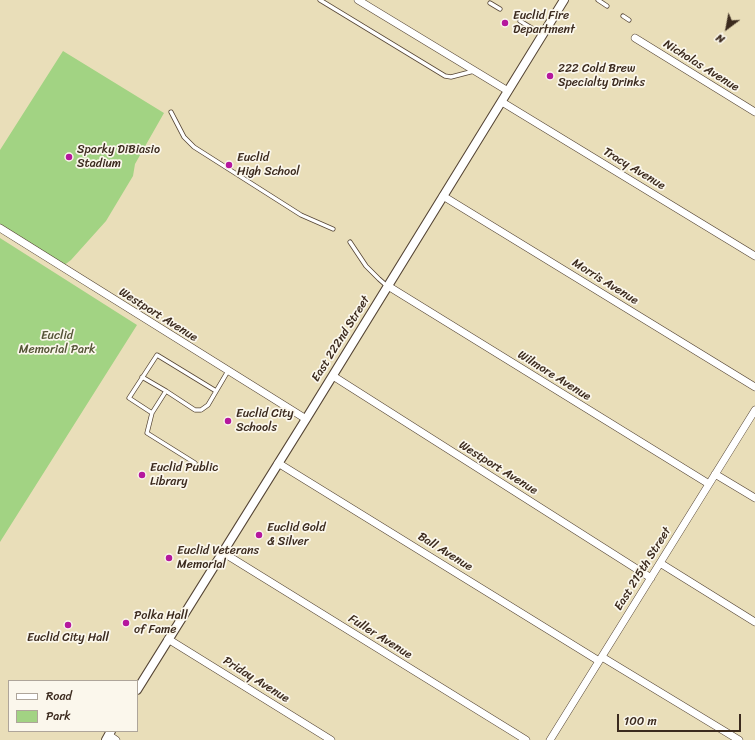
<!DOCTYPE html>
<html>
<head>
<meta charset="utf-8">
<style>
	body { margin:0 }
	#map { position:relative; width:755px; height:740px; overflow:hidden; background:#e9deb9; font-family:Sriracha,sans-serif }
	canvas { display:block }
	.legend { position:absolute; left:8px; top:680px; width:130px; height:52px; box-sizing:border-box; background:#fbf7ec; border:1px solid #aea59a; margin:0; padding:5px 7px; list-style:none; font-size:12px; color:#3b2a1e }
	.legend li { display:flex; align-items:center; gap:8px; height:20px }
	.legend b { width:20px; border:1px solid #aea59a }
	.north { position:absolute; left:707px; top:8px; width:40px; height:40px; -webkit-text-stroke:3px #fbf7ec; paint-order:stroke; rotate:212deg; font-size:11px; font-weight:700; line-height:16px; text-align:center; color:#3b2a1e }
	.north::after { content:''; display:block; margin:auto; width:14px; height:18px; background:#3b2a1e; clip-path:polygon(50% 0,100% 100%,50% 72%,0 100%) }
	.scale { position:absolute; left:617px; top:714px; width:124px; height:18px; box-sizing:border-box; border:2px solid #3b2a1e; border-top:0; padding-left:5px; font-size:12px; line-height:14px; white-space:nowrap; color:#3b2a1e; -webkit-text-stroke:3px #fbf7ec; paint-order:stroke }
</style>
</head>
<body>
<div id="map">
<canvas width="755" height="740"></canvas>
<ul class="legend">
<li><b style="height:5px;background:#fff"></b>Road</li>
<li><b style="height:11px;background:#a2d383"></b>Park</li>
</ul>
<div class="north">N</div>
<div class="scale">100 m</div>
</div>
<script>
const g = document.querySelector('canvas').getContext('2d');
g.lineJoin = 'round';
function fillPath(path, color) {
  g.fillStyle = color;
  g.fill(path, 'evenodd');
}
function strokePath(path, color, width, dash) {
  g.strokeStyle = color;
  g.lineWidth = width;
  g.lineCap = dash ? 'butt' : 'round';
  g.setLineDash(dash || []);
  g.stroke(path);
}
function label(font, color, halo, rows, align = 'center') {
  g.font = font + ' Sriracha,sans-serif';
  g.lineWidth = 3.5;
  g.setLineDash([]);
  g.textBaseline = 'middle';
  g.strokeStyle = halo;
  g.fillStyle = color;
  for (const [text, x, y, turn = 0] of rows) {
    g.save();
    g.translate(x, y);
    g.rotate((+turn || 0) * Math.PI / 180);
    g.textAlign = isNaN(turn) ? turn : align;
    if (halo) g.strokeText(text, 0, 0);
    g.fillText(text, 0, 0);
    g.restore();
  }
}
fillPath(new Path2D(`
	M63 51 164 113 135 164 133 176 106 221 71 260 63 266 0 226V150Z
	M0 238 137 325 0 542Z`), '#a2d383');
const service = new Path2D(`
	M320 0 445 76 451 77 474 71
	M598 0 607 6
	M490 3 500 9
	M623 16 629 20
	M520 21 543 35
	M171 112 184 137 194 147 301 215 333 229
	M350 242 366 266 379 279 387 286
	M142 377 166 391 152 413 129 398 157 355 216 391
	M166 391 195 410H201L208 405 228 371
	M152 413 147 433 195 463`);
const minor = new Path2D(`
	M358 0 508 91
	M635 38 755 112
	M502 102 755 256
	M443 196 755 387
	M0 228 306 419
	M388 286 709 484
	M333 376 651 578
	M278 463 599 661
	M715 474 755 498
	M222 552 526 740
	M660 563 755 622
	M168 639 331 740
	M602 657 739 740
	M109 735 116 740
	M550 740 755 410`);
const tertiary = new Path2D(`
	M137 690 306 419 564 0
	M106 740 111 731`);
strokePath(service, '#554535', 5);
strokePath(minor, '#554535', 8);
strokePath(tertiary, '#554535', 10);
strokePath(service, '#fff', 3.5);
strokePath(minor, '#fff', 7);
strokePath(tertiary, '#fff', 8);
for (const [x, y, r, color] of [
	[505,23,4,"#b5179e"],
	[550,76,4,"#b5179e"],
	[69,157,4,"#b5179e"],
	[229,165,4,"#b5179e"],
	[228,421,4,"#b5179e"],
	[142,475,4,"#b5179e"],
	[259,535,4,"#b5179e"],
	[169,558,4,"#b5179e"],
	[126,623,4,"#b5179e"],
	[68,625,4,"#b5179e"]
]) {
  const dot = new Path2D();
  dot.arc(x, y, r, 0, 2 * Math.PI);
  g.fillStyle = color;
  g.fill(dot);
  strokePath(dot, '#fbf7ec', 1.5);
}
label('12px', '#3b2a1e', '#fbf7ec', [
	["Euclid Fire",513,16],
	["Department",513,30],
	["222 Cold Brew",558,69],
	["Specialty Drinks",558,83],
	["Sparky DiBiasio",77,150],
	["Stadium",77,164],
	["Euclid",237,158],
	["High School",237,172],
	["Euclid City",236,414],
	["Schools",236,428],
	["Euclid Public",150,468],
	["Library",150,482],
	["Euclid Gold",267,528],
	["& Silver",267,542],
	["Euclid Veterans",177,551],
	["Memorial",177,565],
	["Polka Hall",134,616],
	["of Fame",134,630],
	["Euclid City Hall",68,638,"center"]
], 'left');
label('12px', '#3b2a1e', '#fbf7ec', [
	["Nicholas Avenue",701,66,32],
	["Tracy Avenue",634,169,31],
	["Morris Avenue",605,282,32],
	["Westport Avenue",158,315,32],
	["East 222nd Street",341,339,-58],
	["Wilmore Avenue",554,376,32],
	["Westport Avenue",498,468,32],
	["Ball Avenue",445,552,32],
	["East 215th Street",643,569,-58],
	["Fuller Avenue",380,637,32],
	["Priday Avenue",256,680,32]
]);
label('12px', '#555437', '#fbf7ec', [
	["Euclid",57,336],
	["Memorial Park",57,350]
]);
</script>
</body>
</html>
